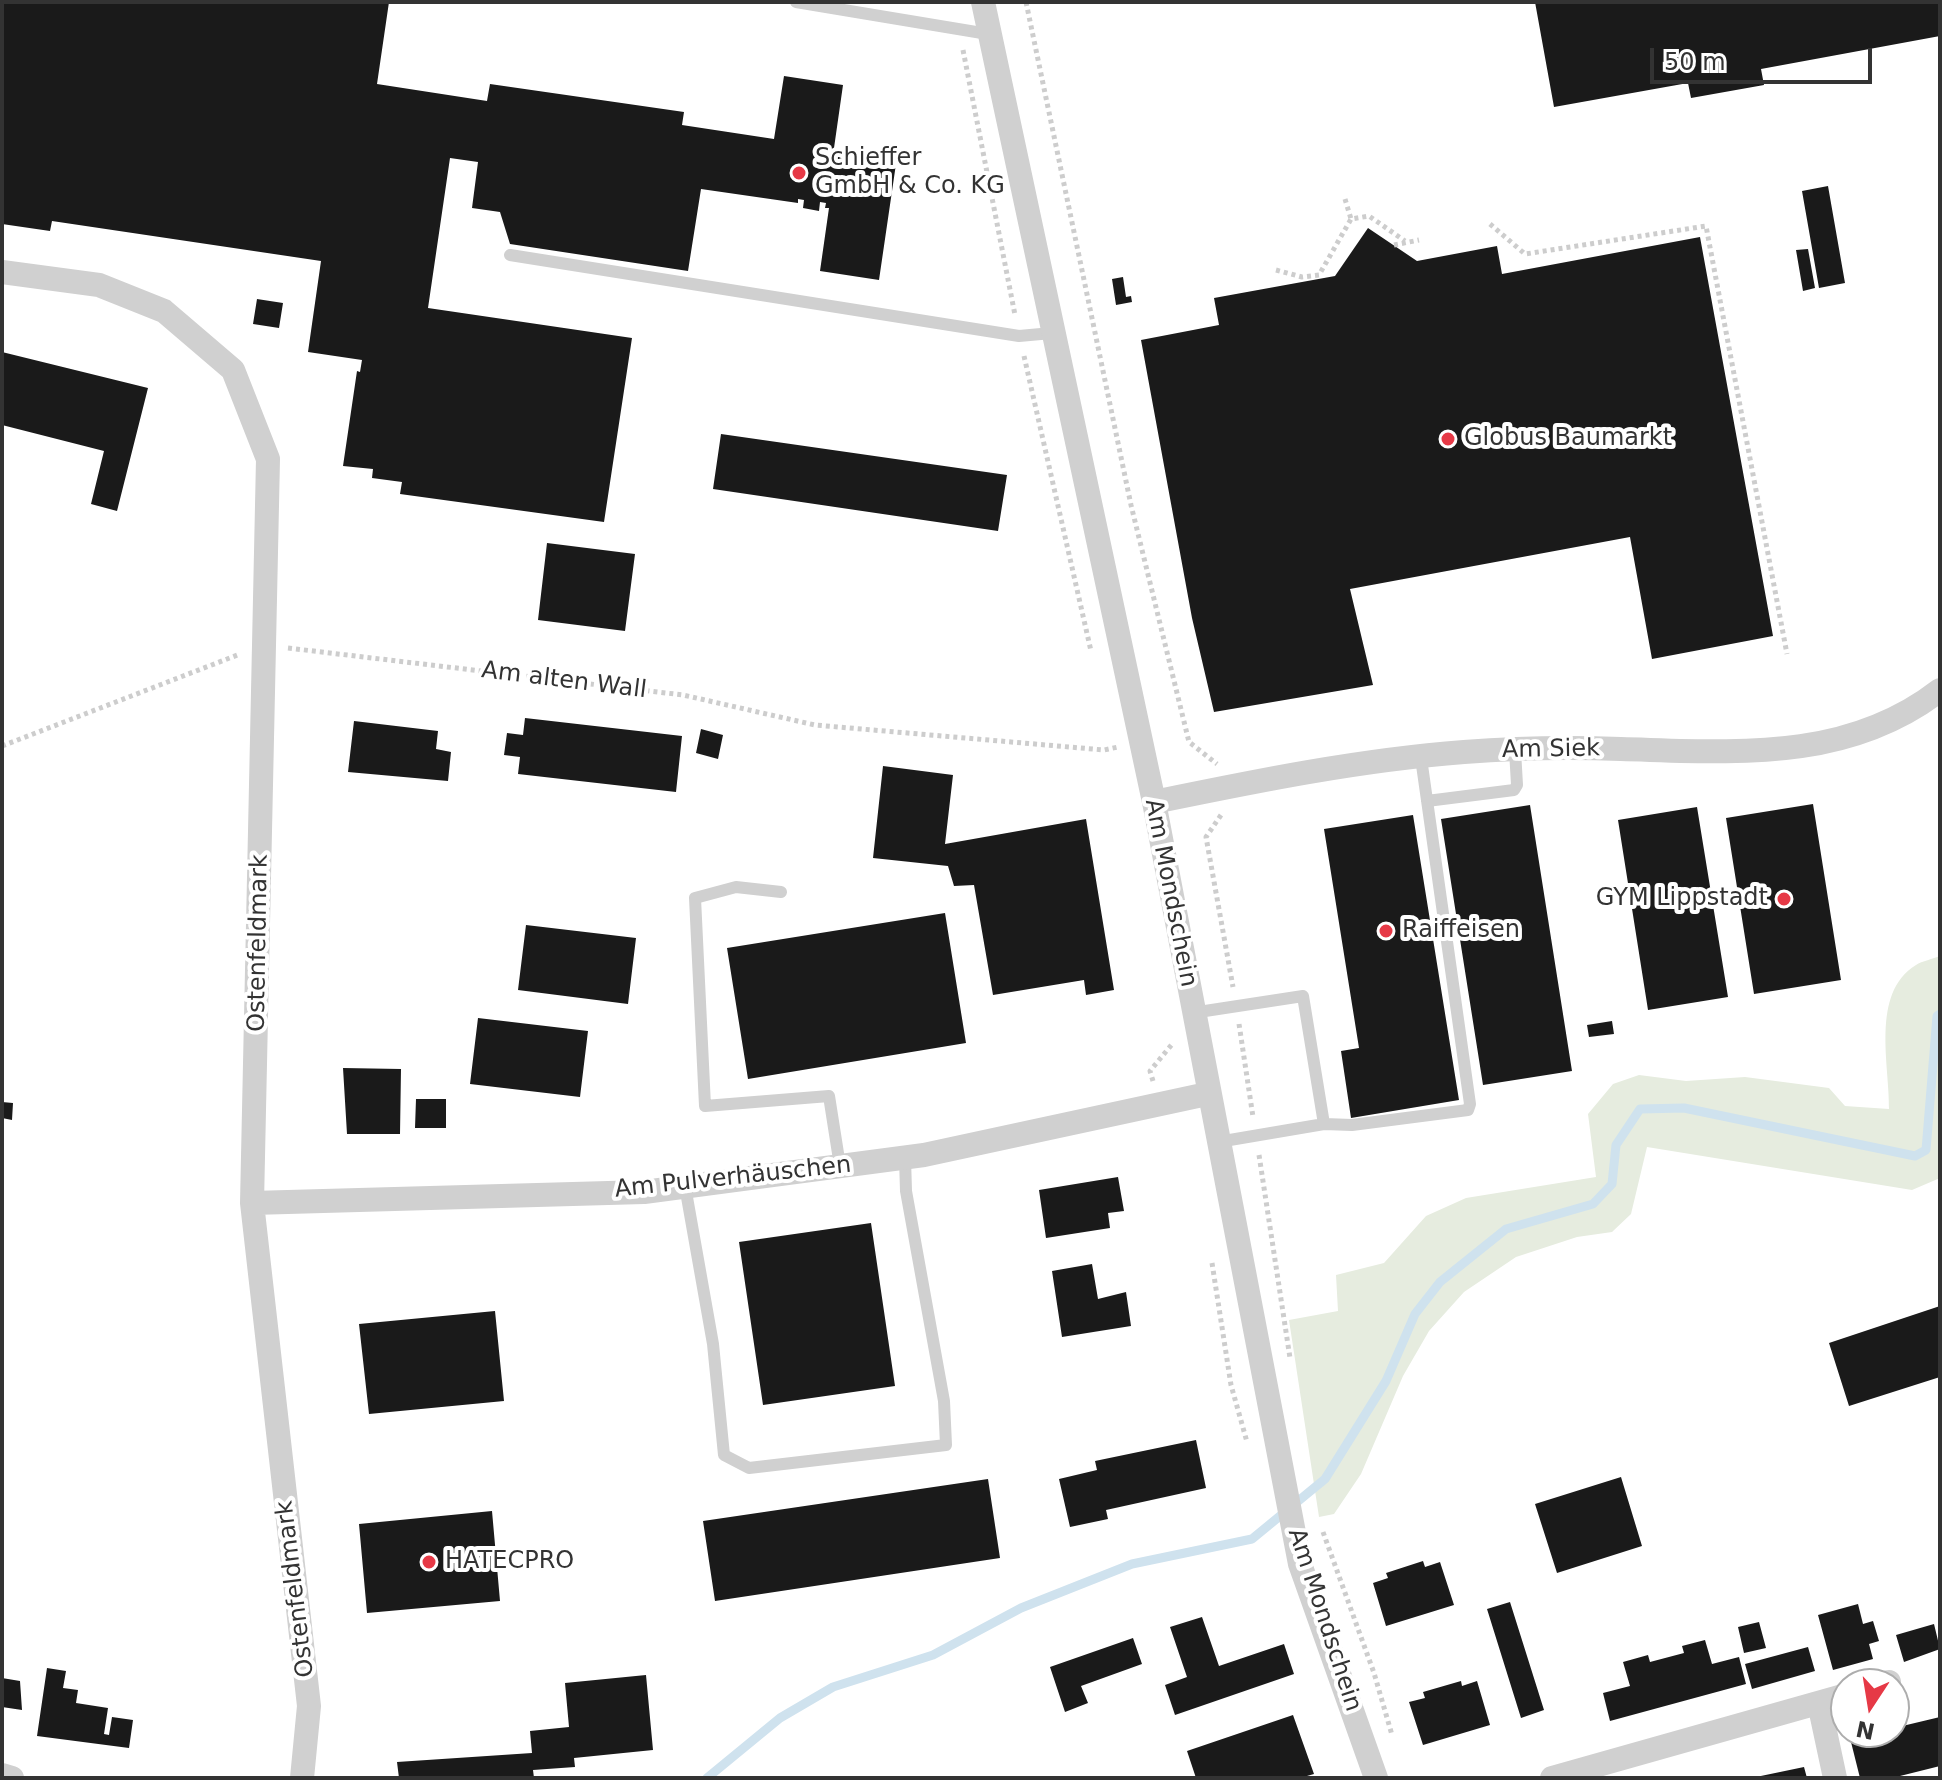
<!DOCTYPE html>
<html>
<head>
<meta charset="utf-8">
<style>
	body { margin:0 }
	#map { position:relative; width:1942px; height:1780px; overflow:hidden; background:#fff; font-family:"DejaVu Sans",sans-serif }
	canvas { display:block }
	.frame { position:absolute; inset:0; border:4px solid #333; pointer-events:none }
	.north { position:absolute; left:1830px; top:1668px; width:80px; height:80px; box-sizing:border-box; background:#fff; border:2px solid #adadad; border-radius:50%; rotate:192deg; font-size:22px; font-weight:700; line-height:32px; text-align:center; color:#333 }
	.north::after { content:''; display:block; margin:auto; width:28px; height:36px; background:#e63946; clip-path:polygon(50% 0,100% 100%,50% 72%,0 100%) }
	.scale { position:absolute; left:1650px; top:48px; width:222px; height:36px; box-sizing:border-box; border:4px solid #333; border-top:0; padding-left:10px; font-size:24px; line-height:28px; white-space:nowrap; color:#333; -webkit-text-stroke:6px #fff; paint-order:stroke }
</style>
</head>
<body>
<div id="map">
<canvas width="1942" height="1780"></canvas>
<div class="frame"></div>
<div class="north">N</div>
<div class="scale">50 m</div>
</div>
<script>
const g = document.querySelector('canvas').getContext('2d');
g.lineJoin = 'round';
function fillPath(path, color) {
  g.fillStyle = color;
  g.fill(path, 'evenodd');
}
function strokePath(path, color, width, dash) {
  g.strokeStyle = color;
  g.lineWidth = width;
  g.lineCap = dash ? 'butt' : 'round';
  g.setLineDash(dash || []);
  g.stroke(path);
}
function label(font, color, halo, rows, align = 'center') {
  g.font = font + ' "DejaVu Sans",sans-serif';
  g.lineWidth = 8;
  g.setLineDash([]);
  g.textBaseline = 'middle';
  g.strokeStyle = halo;
  g.fillStyle = color;
  for (const [text, x, y, turn = 0] of rows) {
    g.save();
    g.translate(x, y);
    g.rotate((+turn || 0) * Math.PI / 180);
    g.textAlign = isNaN(turn) ? turn : align;
    if (halo) g.strokeText(text, 0, 0);
    g.fillText(text, 0, 0);
    g.restore();
  }
}
fillPath(new Path2D(`
	M1940 956V1178L1912 1190 1647 1147 1631 1214 1612 1232 1577 1237 1516 1257 1464 1292 1429 1331 1403 1376 1361 1474 1334 1514 1319 1517 1289 1320 1338 1311 1336 1275 1384 1263 1426 1216 1466 1198 1596 1177 1588 1114 1613 1084 1639 1075 1686 1081 1745 1077 1829 1088 1845 1106 1889 1109C1890 1066 1870 993 1916 965 1922 961 1933 959 1940 956Z`), '#e6ecdf');
strokePath(new Path2D(`
	M707 1778 780 1718 833 1687 933 1655 1021 1608 1132 1564 1252 1539 1325 1479 1386 1381 1415 1314 1440 1282 1506 1229 1593 1204 1612 1184 1616 1145 1640 1109 1684 1108 1915 1156 1926 1150 1937 1016 1940 1014`), '#cfe2ee', 9);
fillPath(new Path2D(`
	M2 2H389L377 84 487 101 490 84 684 112 682 125 774 139 784 76 843 85 834 148 897 157 879 280 820 271 829 208H825L826 203 820 202 819 211 803 208 804 200 798 199V203L701 189 688 271 510 244 500 212 472 208 478 162 450 158 428 308 632 338 604 522 400 494 402 482 372 478 373 469 343 466 357 371 360 372 362 360 308 352 321 261 52 221 50 231 2 224Z
	M1535 2H1940V36L1761 69 1764 85 1691 98 1688 83 1554 107Z
	M1828 186 1845 283 1819 288 1802 191Z
	M1368 228 1417 261 1497 246 1502 274 1700 237 1773 636 1652 659 1630 537 1350 589 1373 685 1214 712 1192 618 1141 340 1219 325 1214 298 1335 276Z
	M1808 249 1815 288 1803 291 1796 250Z
	M1123 277 1126 297 1131 296 1132 302 1116 305 1112 279Z
	M257 299 283 303 279 328 253 324Z
	M2 352 148 388 117 511 91 504 104 451 2 425Z
	M721 434 1007 475 998 531 713 489Z
	M547 543 635 554 625 631 538 620Z
	M525 718 682 736 676 792 518 774 520 757 504 755 507 733 523 735Z
	M354 721 438 731 436 749 451 752 448 781 348 772Z
	M701 729 723 735 718 759 696 753Z
	M883 766 953 775 945 844 1086 819 1114 990 1086 995 1084 980 993 995 974 885 954 886 948 866 873 858Z
	M1813 804 1841 980 1754 994 1726 818Z
	M1530 805 1572 1071 1483 1085 1441 819Z
	M1697 807 1728 997 1648 1010 1618 820Z
	M1413 815 1459 1100 1351 1118 1341 1051 1359 1048 1324 829Z
	M945 913 966 1043 748 1079 727 948Z
	M526 925 636 938 628 1004 518 990Z
	M478 1018 588 1031 580 1097 470 1084Z
	M1612 1021 1614 1034 1589 1037 1587 1025Z
	M343 1068 401 1069 400 1134H347Z
	M416 1099H446V1128H415Z
	M2 1102 13 1103 12 1120 2 1118Z
	M1118 1177 1124 1211 1108 1213 1110 1228 1046 1238 1039 1190Z
	M871 1223 895 1386 763 1405 739 1242Z
	M1092 1264 1098 1299 1126 1292 1131 1326 1062 1337 1052 1271Z
	M1940 1306V1377L1849 1406 1829 1343Z
	M495 1311 504 1401 369 1414 359 1324Z
	M1196 1440 1206 1488 1106 1510 1108 1519 1070 1527 1059 1479 1097 1470 1095 1461Z
	M1621 1477 1642 1546 1557 1573 1535 1504Z
	M988 1479 1000 1558 715 1601 703 1521Z
	M492 1511 500 1601 367 1613 359 1524Z
	M1423 1561 1425 1567 1440 1562 1454 1605 1386 1626 1373 1583 1388 1578 1386 1573Z
	M1510 1602 1544 1710 1521 1718 1487 1609Z
	M1858 1604 1863 1624 1873 1621 1879 1641 1869 1644 1873 1659 1833 1670 1818 1615Z
	M1202 1617 1219 1666 1284 1644 1294 1674 1175 1715 1165 1685 1187 1677 1170 1627Z
	M1759 1622 1766 1648 1744 1653 1738 1627Z
	M1934 1624 1940 1649 1904 1662 1896 1635Z
	M1133 1638 1142 1664 1081 1686 1088 1703 1065 1712 1050 1667Z
	M1705 1640 1712 1664 1739 1657 1746 1684 1610 1721 1603 1693 1630 1686 1623 1662 1648 1655 1650 1662 1684 1653 1682 1646Z
	M1808 1647 1815 1671 1752 1689 1745 1664Z
	M47 1668 66 1671 63 1688 78 1690 76 1703 108 1708 104 1734 109 1735 112 1717 133 1720 129 1748 37 1736Z
	M646 1675 653 1750 574 1758 575 1767 533 1770 534 1778H399L397 1762 532 1753 530 1731 569 1727 565 1683Z
	M2 1678 20 1681 22 1710 2 1707Z
	M1461 1681 1462 1686 1477 1681 1490 1725 1423 1745 1409 1702 1425 1698 1423 1692Z
	M1293 1715 1314 1774 1300 1778H1196L1187 1751Z
	M1940 1717V1766L1892 1778H1860L1850 1738 1894 1732V1728Z
	M1804 1767 1807 1778H1756V1777Z`), '#1a1a1a');
strokePath(new Path2D(`
	M1026 2 1131 505 1189 742 1217 764
	M963 50 1015 315
	M1345 199 1351 219
	M1490 224 1525 254 1706 226 1787 654
	M1394 245 1419 240
	M1276 270 1302 277 1319 275 1351 219 1369 216 1405 241
	M1024 356 1091 651
	M288 648 683 695 815 725 1104 750 1118 747
	M2 746 240 654
	M1221 815 1206 837 1233 987
	M1239 1024 1253 1117
	M1153 1081 1150 1071 1173 1043
	M1259 1155 1290 1358
	M1212 1263 1231 1385 1247 1442
	M1323 1532 1374 1673 1392 1735`), '#cdcdcd', 5, [4, 4]);
strokePath(new Path2D(`
	M796 2 988 34
	M510 255 1019 336 1052 333
	M1427 801 1514 790 1517 785 1515 750
	M781 892 736 887 695 898 705 1106 829 1096 840 1166
	M1192 1013 1303 996 1324 1124
	M1218 1142 1324 1124 1352 1125 1468 1110 1470 1104 1421 758
	M685 1186 713 1344 724 1455 749 1468 946 1445 944 1401 906 1191 905 1158`), '#d0d0d0', 12);
strokePath(new Path2D(`
	M983 2 1154 802 1300 1564 1376 1778
	M2 272 99 285 164 311 233 370 268 459 252 1203 309 1706 302 1778
	M1154 802C1256 781 1359 760 1464 752 1516 748 1569 747 1621 749 1732 752 1846 763 1940 690
	M252 1203 644 1192 924 1155 1207 1094
	M1883 1684 1889 1682
	M1819 1703 1835 1778
	M2 1775 12 1778
	M1552 1778 1846 1695`), '#d0d0d0', 24);
for (const [x, y, r, color] of [
	[799,173,8,"#e63946"],
	[1448,439,8,"#e63946"],
	[1784,899,8,"#e63946"],
	[1386,931,8,"#e63946"],
	[429,1562,8,"#e63946"]
]) {
  const dot = new Path2D();
  dot.arc(x, y, r, 0, 2 * Math.PI);
  g.fillStyle = color;
  g.fill(dot);
  strokePath(dot, '#fff', 3);
}
label('24px', '#333', '#fff', [
	["Schieffer",815,159],
	["GmbH & Co. KG",815,187],
	["Globus Baumarkt",1464,439],
	["GYM Lippstadt",1768,899,"right"],
	["Raiffeisen",1402,931],
	["HATECPRO",445,1562]
], 'left');
label('24px', '#333', '#fff', [
	["Am alten Wall",564,681,7],
	["Am Siek",1551,750,-1],
	["Am Mondschein",1170,893,79],
	["Ostenfeldmark",259,943,-89],
	["Am Pulverhäuschen",733,1178,-6],
	["Ostenfeldmark",296,1589,-97],
	["Am Mondschein",1324,1620,72]
]);
</script>
</body>
</html>
